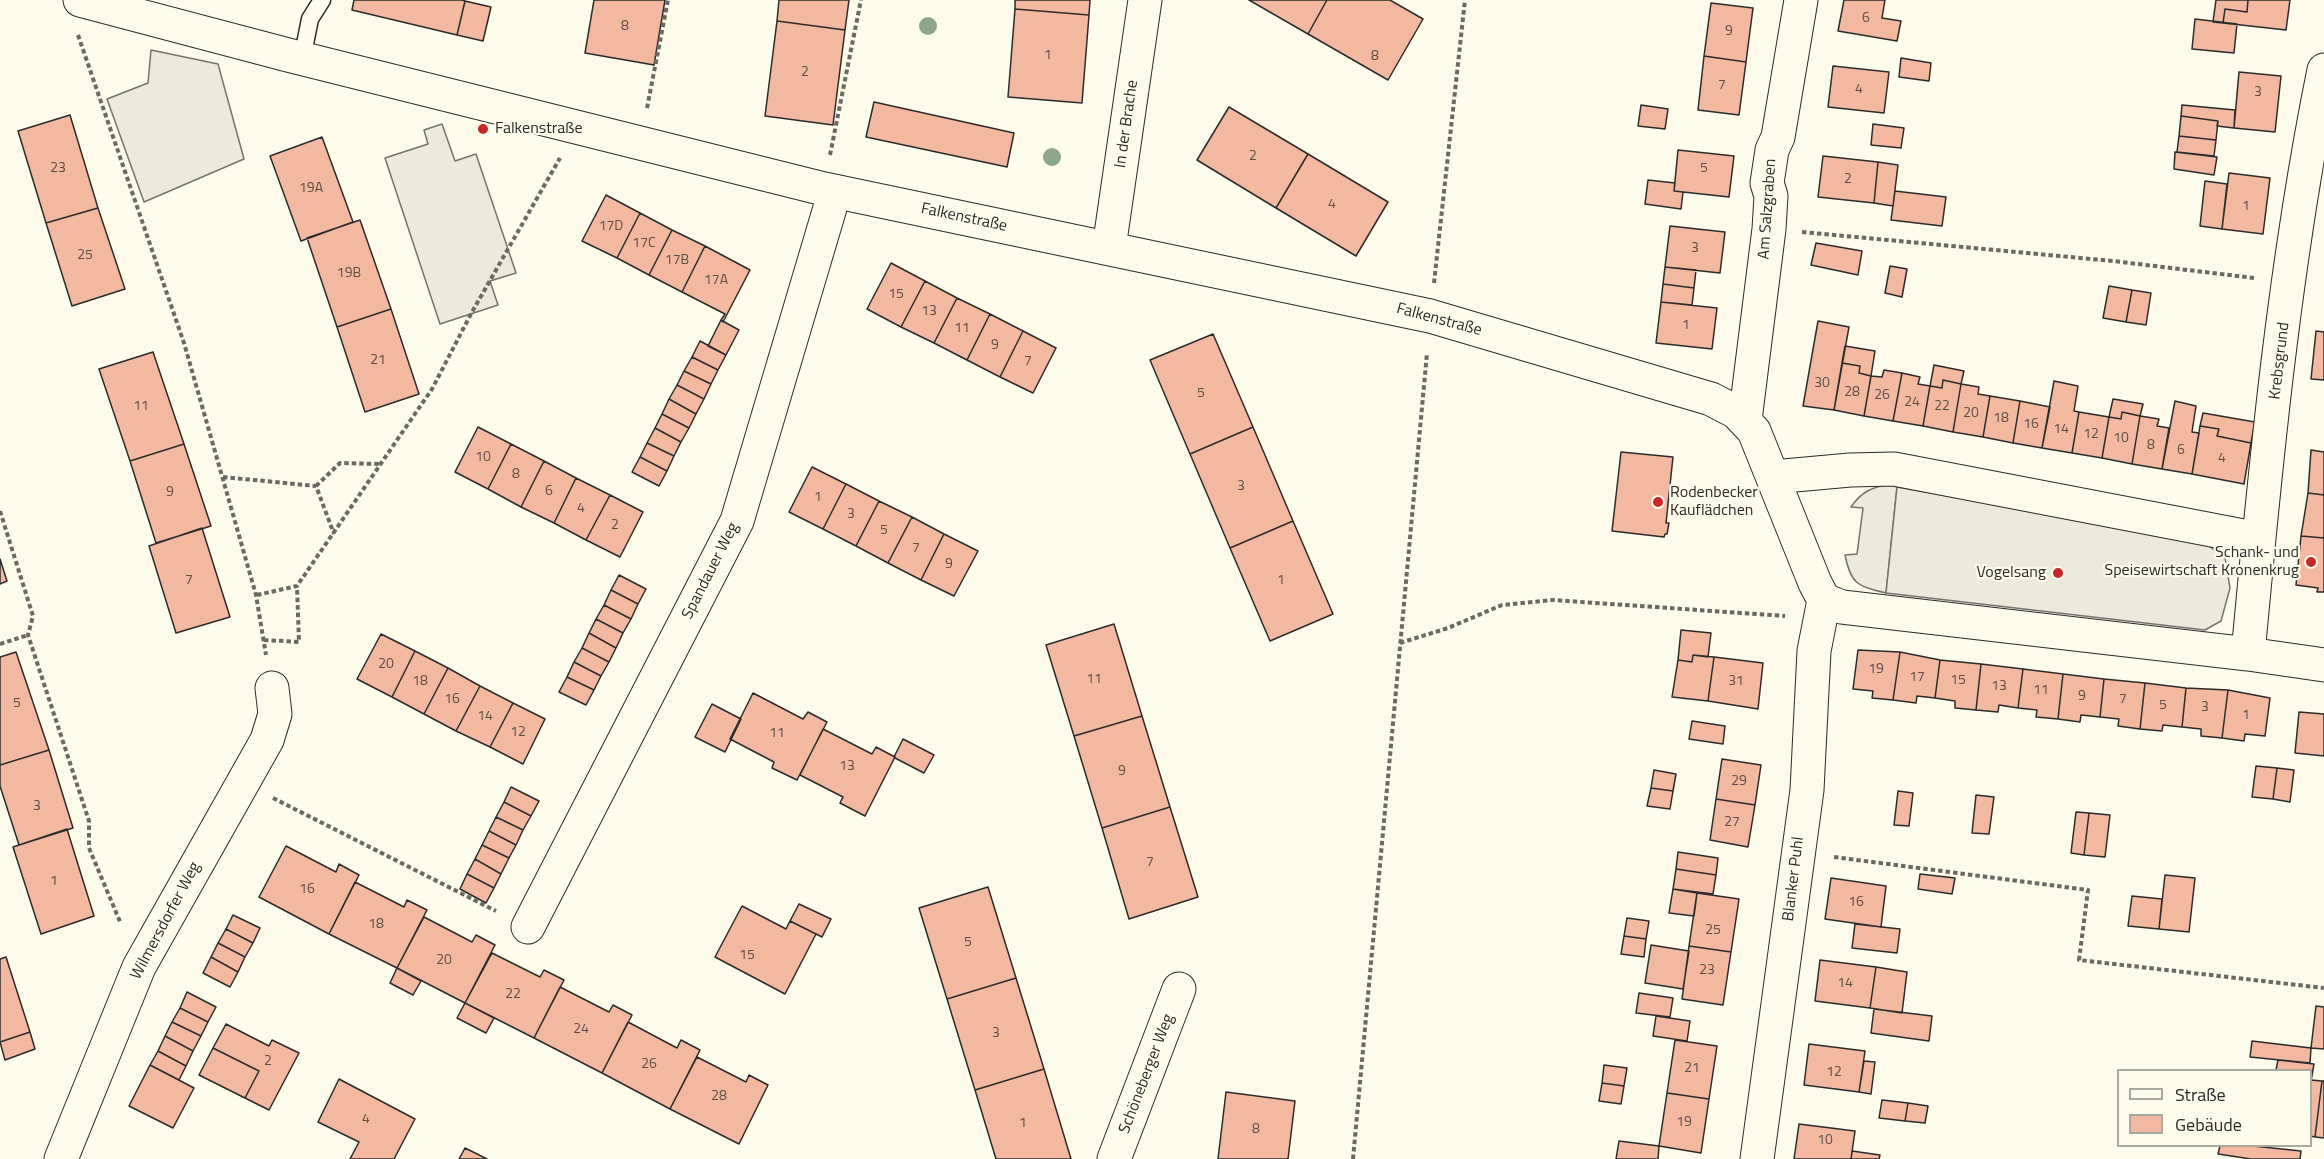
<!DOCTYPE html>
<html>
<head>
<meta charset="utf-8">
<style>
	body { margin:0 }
	#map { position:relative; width:2324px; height:1159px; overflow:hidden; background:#fdfbea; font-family:"Titillium Web",sans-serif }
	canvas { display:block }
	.legend { position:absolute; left:2117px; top:1069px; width:195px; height:78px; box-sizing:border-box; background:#fdfbea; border:2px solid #a9a89e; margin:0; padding:8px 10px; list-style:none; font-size:18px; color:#2b2b2b }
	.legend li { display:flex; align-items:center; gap:12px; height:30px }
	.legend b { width:30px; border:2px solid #a9a89e }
</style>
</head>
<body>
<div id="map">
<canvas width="2324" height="1159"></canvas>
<ul class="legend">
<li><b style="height:8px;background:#fdfbea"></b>Straße</li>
<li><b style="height:16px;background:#f2b8a0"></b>Gebäude</li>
</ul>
</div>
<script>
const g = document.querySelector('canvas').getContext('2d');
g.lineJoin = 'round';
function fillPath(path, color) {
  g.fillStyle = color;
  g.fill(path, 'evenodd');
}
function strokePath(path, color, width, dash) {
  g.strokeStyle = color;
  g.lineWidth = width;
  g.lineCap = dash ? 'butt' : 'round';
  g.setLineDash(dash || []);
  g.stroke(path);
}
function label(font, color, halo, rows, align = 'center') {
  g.font = font + ' "Titillium Web",sans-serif';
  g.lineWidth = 4.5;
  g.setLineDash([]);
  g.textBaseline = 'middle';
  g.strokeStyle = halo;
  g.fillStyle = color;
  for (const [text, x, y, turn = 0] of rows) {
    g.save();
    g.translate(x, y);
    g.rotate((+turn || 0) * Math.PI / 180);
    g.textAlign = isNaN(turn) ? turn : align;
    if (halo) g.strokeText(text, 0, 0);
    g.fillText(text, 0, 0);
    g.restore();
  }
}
const green = new Path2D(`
	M1890 484 1897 487 1886 593C1858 586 1851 585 1845 555L1857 554 1863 508 1851 507C1861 492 1872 487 1890 484Z`);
fillPath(green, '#ecebdb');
strokePath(green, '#74746e', 1.5);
const parking = new Path2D(`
	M151 50 218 64 244 159 144 202 107 99 148 83Z
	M442 124 455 161 476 154 516 273 490 281 498 305 440 324 385 158 428 144 424 130Z
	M1897 487 2202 541 2225 558 2230 588 2221 621 2205 630 1886 593Z`);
fillPath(parking, '#eceadb');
strokePath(parking, '#74746e', 1.5);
const building = new Path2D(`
	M354 0H462L465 1 457 35 352 10Z
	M594 0H665L654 65 585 53Z
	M779 0H849L845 30 777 21Z
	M1015 0H1090L1089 15 1015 9Z
	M1249 0H1327L1308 34Z
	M1327 0H1390L1423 19 1388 80 1308 34Z
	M1844 0H1885L1882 18 1901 21 1897 41 1838 31Z
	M2216 0H2248L2247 12 2225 9 2223 23 2213 22Z
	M2248 0H2290L2286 30 2223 23 2225 9 2247 12Z
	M465 1 491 7 483 41 457 35Z
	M1711 3 1753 8 1746 62 1704 56Z
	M1015 9 1089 15 1082 103 1008 97Z
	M2195 19 2237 24 2234 53 2192 49Z
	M777 21 845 30 833 125 765 116Z
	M1704 56 1746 62 1739 115 1698 110Z
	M1901 58 1931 63 1929 81 1899 77Z
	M1833 66 1889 72 1884 113 1828 107Z
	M2239 72 2281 76 2275 132 2234 128Z
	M874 102 1014 133 1007 167 866 137Z
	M1641 105 1668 109 1665 129 1638 126Z
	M2182 105 2235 110 2234 128 2217 126 2218 121 2181 116Z
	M1229 107 1308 154 1276 208 1197 160Z
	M70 115 98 208 46 223 18 131Z
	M2181 116 2218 121 2216 140 2179 136Z
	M1873 124 1904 128 1901 148 1871 145Z
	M2179 136 2216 140 2214 156 2177 152Z
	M322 137 353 222 301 241 270 156Z
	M1678 150 1734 156 1729 197 1674 191Z
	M2175 152 2217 157 2214 175 2174 169Z
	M1308 154 1388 202 1356 256 1276 208Z
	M1823 156 1878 162 1874 203 1818 197Z
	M1878 162 1898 165 1893 206 1874 203Z
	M2229 173 2270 178 2263 234 2222 229Z
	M1648 180 1675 183 1674 191 1683 192 1681 209 1645 204Z
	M2205 181 2227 184 2222 229 2200 226Z
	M1895 191 1946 197 1942 226 1891 220Z
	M606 195 640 213 617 258 582 241Z
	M98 208 125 289 72 306 46 223Z
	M640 213 672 230 649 275 617 258Z
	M360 220 391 309 337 327 307 238Z
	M1670 226 1725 232 1720 273 1665 267Z
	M672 230 705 246 682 292 649 275Z
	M1816 243 1862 251 1858 275 1811 265Z
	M705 246 750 270 723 322 721 320 725 314 682 292Z
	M891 263 925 281 901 327 867 309Z
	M1890 266 1907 269 1902 297 1885 293Z
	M1665 267 1696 270 1694 288 1663 284Z
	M925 281 957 298 934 343 901 327Z
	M1663 284 1694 288 1692 305 1661 302Z
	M2109 286 2132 290 2126 322 2103 318Z
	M2132 290 2151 293 2146 325 2126 322Z
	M957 298 990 314 967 360 934 343Z
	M1661 302 1717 308 1712 349 1656 343Z
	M391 309 419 394 365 412 337 327Z
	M990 314 1023 331 1000 377 967 360Z
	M721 320 739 330 726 355 708 346Z
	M1818 321 1849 327 1834 410 1803 406Z
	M1023 331 1056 348 1033 393 1000 377Z
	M2316 331 2324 332V380L2311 379Z
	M1213 334 1253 427 1190 454 1150 360Z
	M700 341 726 355 718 370 692 357Z
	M1845 346 1875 351 1871 376 1859 373 1860 366 1842 363Z
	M153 352 184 444 130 461 99 369Z
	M692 357 718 370 711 384 684 371Z
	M1842 363 1860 366 1859 373 1871 376 1864 416 1834 410Z
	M1934 365 1964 371 1961 384 1943 380 1942 388 1930 386Z
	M1884 370 1902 373 1893 421 1864 416 1871 376 1882 377Z
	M684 371 711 384 704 399 677 385Z
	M1902 373 1920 377 1918 384 1930 386 1923 426 1893 421Z
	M1943 380 1961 384 1953 432 1923 426 1930 386 1942 388Z
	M2054 381 2078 386 2074 411 2079 412 2072 453 2042 448Z
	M1961 384 1979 387 1978 394 1990 396 1983 437 1953 432Z
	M677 385 704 399 696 414 669 399Z
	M1990 396 2020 401 2013 443 1983 437Z
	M669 399 696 414 689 428 662 414Z
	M2113 399 2143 404 2140 416 2122 412 2121 419 2109 417Z
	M2020 401 2050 407 2042 448 2013 443Z
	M2175 401 2196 406 2192 432 2199 433 2192 474 2162 469Z
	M2079 412 2109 417 2102 458 2072 453Z
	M2122 412 2140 416 2132 464 2102 458 2109 417 2121 419Z
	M2203 413 2255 422 2251 443 2217 436 2219 429 2200 426Z
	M662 414 689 428 681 442 655 428Z
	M2140 416 2159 419 2157 426 2169 428 2162 469 2132 464Z
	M2200 426 2219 429 2217 436 2251 443 2244 484 2192 474Z
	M478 427 511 444 488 489 455 472Z
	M1253 427 1293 521 1230 548 1190 454Z
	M655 428 681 442 674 456 647 443Z
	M647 443 674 456 667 471 640 457Z
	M184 444 211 526 156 543 130 461Z
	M511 444 544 461 521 507 488 489Z
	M2311 450 2324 452V495L2308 493Z
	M1621 452 1673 457 1666 523H1669L1667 534H1665L1664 537 1612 531Z
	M640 457 667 471 659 486 632 472Z
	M544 461 576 478 554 523 521 507Z
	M812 467 846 484 823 529 789 512Z
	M576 478 610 495 586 540 554 523Z
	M846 484 879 501 856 546 823 529Z
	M2308 493 2324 495V538L2301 536Z
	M610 495 643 512 620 557 586 540Z
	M879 501 912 517 888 563 856 546Z
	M912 517 944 534 921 580 888 563Z
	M1293 521 1333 614 1270 641 1230 548Z
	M202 528 230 617 176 633 149 546Z
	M944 534 978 551 954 596 921 580Z
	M2301 536 2324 538V592H2317L2318 588 2296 585Z
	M0 559 7 581 0 584Z
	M619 575 646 589 638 604 611 590Z
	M611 590 638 604 631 619 604 605Z
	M604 605 631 619 623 633 596 619Z
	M596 619 623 633 616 648 589 633Z
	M1114 624 1142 716 1074 736 1046 645Z
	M1681 630 1711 633 1708 657 1693 655 1692 662 1678 660Z
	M589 633 616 648 609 662 582 648Z
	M381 634 415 651 392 697 357 679Z
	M582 648 609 662 601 676 574 662Z
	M1858 650 1900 652 1893 700 1872 698 1873 691 1853 689Z
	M415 651 448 668 424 714 392 697Z
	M16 652 49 750 0 765V657Z
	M1900 652 1940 660 1935 698 1917 696 1916 703 1893 700Z
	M1693 655 1714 657 1708 701 1672 697 1678 660 1692 662Z
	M1714 657 1763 663 1758 709 1708 701Z
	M1940 660 1981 664 1976 710 1955 708V701L1935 698Z
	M574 662 601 676 594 690 567 677Z
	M1981 664 2023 669 2018 708 1999 705 1998 712 1976 710Z
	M448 668 480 686 456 731 424 714Z
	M2023 669 2063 674 2058 719 2036 717 2037 710 2018 708Z
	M2063 674 2104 679 2100 717 2081 715 2080 722 2058 719Z
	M567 677 594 690 586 705 559 692Z
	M2104 679 2145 683 2140 729 2118 726 2119 719 2100 717Z
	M2145 683 2186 688 2182 727 2163 725 2162 731 2140 729Z
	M480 686 513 703 490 747 456 731Z
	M2186 688 2228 690 2222 738 2201 736V729L2182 727Z
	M2228 690 2270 698 2265 736 2245 734 2244 741 2222 738Z
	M753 693 803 719 808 712 827 722 797 780 772 768 774 762 730 739Z
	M513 703 545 719 523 764 490 747Z
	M712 704 741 719 725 752 695 737Z
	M2299 712 2324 714V756L2295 753Z
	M1142 716 1170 807 1102 828 1074 736Z
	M1692 721 1725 726 1723 744 1689 739Z
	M823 729 872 754 876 747 895 757 865 816 840 803 843 797 800 775Z
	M903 739 934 755 924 773 895 758 894 757Z
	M49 750 73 828 19 845 0 786V765Z
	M1722 759 1761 765 1755 805 1716 799Z
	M2256 766 2277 768 2273 799 2252 797Z
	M2277 768 2294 770 2290 802 2273 799Z
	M1654 770 1676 774 1673 791 1651 788Z
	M511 787 539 801 531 816 504 802Z
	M1651 788 1673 791 1670 809 1647 806Z
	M1898 791 1913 793 1909 826 1894 825Z
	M1976 795 1994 797 1989 834 1972 833Z
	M1716 799 1755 805 1748 847 1710 840Z
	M504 802 531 816 523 830 496 817Z
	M1170 807 1198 897 1129 919 1102 828Z
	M2076 812 2089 813 2084 855 2071 853Z
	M2089 813 2110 815 2105 857 2084 855Z
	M496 817 523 830 516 845 489 831Z
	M67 829 94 916 41 934 13 847Z
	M489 831 516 845 509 858 482 845Z
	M482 845 509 858 501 874 475 859Z
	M286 846 336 872 339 864 359 875 329 934 259 897Z
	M1678 852 1718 858 1716 875 1676 869Z
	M475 859 501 874 494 888 467 874Z
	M1676 869 1716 875 1713 894 1673 889Z
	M467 874 494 888 486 903 460 889Z
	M1920 874 1955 878 1952 894 1918 889Z
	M2165 875 2195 878 2189 932 2159 929Z
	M1831 878 1886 886 1881 927 1825 919Z
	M355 882 404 907 407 900 427 910 397 968 329 934Z
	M988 887 1016 978 947 999 919 908Z
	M1673 889 1697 893 1694 916 1669 913Z
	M1697 893 1739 899 1731 952 1689 946Z
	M2132 896 2162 899 2159 929 2128 926Z
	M799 904 831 919 822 937 790 921Z
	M742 906 786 929 790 921 816 934 785 994 715 957Z
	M233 915 260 928 253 943 226 929Z
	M424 917 472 942 476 935 495 945 465 1003 397 968Z
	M1627 918 1649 921 1646 939 1624 936Z
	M1855 924 1900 929 1897 953 1852 948Z
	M226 929 253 943 245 957 218 943Z
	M1624 936 1646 939 1644 957 1621 954Z
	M218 943 245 957 238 972 211 957Z
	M1651 945 1689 951 1683 989 1645 983Z
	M1689 946 1731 952 1723 1005 1682 999Z
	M492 953 540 977 544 970 564 980 534 1038 465 1003Z
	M6 957 30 1032 0 1042V959Z
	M211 957 238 972 230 987 203 973Z
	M1820 960 1876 967 1870 1008 1815 1001Z
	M1876 967 1907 972 1902 1013 1870 1008Z
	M397 968 421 981 413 995 390 983Z
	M1016 978 1044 1069 975 1090 947 999Z
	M560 987 609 1012 613 1005 632 1015 602 1073 534 1038Z
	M187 992 216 1007 208 1022 180 1008Z
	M1639 993 1673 998 1670 1017 1636 1013Z
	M465 1003 494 1018 486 1033 457 1018Z
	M2316 1006 2324 1007V1049L2311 1048Z
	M180 1008 208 1022 201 1036 172 1022Z
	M1874 1009 1932 1016 1929 1041 1871 1033Z
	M1656 1016 1690 1021 1687 1041 1653 1036Z
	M172 1022 201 1036 193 1051 165 1036Z
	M628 1022 677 1048 681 1040 700 1050 670 1109 602 1073Z
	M226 1024 269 1046 272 1040 299 1053 269 1110 245 1098 259 1071 213 1048Z
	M30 1032 35 1049 5 1060 0 1042Z
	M165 1036 193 1051 186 1066 158 1051Z
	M1675 1040 1717 1046 1709 1099 1667 1093Z
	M2252 1041 2311 1048 2310 1063 2250 1057Z
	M1809 1044 1865 1051 1859 1092 1804 1085Z
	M213 1048 259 1071 245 1098 199 1075Z
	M158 1051 186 1066 179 1080 150 1065Z
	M697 1057 746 1082 749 1075 768 1085 739 1144 670 1109Z
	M2278 1060 2314 1064 2311 1081 2310 1070H2276Z
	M1864 1061 1875 1062 1871 1094 1859 1092Z
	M150 1065 194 1088 173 1128 129 1106Z
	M1604 1065 1627 1068 1624 1086 1602 1083Z
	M1044 1069 1071 1159H996L975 1090Z
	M339 1079 415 1119 394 1159H350L359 1142 318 1122Z
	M2311 1080 2322 1081 2315 1137 2310 1136Z
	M2322 1081H2324V1138L2315 1137Z
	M1602 1083 1624 1086 1621 1104 1599 1101Z
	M1226 1092 1295 1101 1288 1159H1218Z
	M1667 1093 1709 1099 1701 1153 1659 1146Z
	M1882 1100 1908 1103 1905 1121 1879 1118Z
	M1908 1103 1928 1106 1925 1123 1905 1121Z
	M1799 1124 1855 1131 1851 1159H1794Z
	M1619 1141 1659 1146 1658 1159H1616Z
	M2220 1146H2253L2301 1151 2300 1159H2251L2218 1154Z
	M465 1148 487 1159H459Z
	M1852 1151 1880 1155 1879 1159H1851Z`);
fillPath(building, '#f2b8a0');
strokePath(building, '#2b2b2b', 1.5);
const service = new Path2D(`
	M302 59 310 19 322 0`);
const minor = new Path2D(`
	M80 0 288 55 824 189 1430 316 1711 399 1736 412 1754 431 1815 583 1824 600 1842 607 2248 654 2324 665
	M1109 248 1145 0
	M1745 420 1769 229 1771 196 1767 183 1772 150 1778 137 1801 0
	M1773 477 1850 470 1894 469 2259 539
	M2248 654C2266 459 2285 262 2324 70
	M528 927 737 521 835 191
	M61 1159 139 967 267 740 275 714 272 688
	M1114 1159 1179 989
	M1757 1159 1807 790 1814 651 1824 600`);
strokePath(service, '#2b2b2b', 19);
strokePath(minor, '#2b2b2b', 35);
strokePath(new Path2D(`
	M78 35 184 343 256 595 266 655
	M647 108 668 0
	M830 155 861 0
	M1802 232 2113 261 2254 278
	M1434 283 1465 0
	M223 477 316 486 334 534
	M316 486 340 463 381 464
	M0 511 33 616 28 635 89 821V848L121 924
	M257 595 297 586 432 389 472 312 560 158
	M264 640 299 642 297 586
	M1400 643 1448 628 1502 605 1553 600 1785 616
	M0 644 28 635
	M273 798 496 911
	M1834 857 2088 890 2079 960 2324 988
	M1353 1159 1427 353`), '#6a6964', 4, [4.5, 3]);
strokePath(service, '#fdfbea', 16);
strokePath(minor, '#fdfbea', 33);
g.fillStyle = '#8ea78a';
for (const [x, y] of [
	[928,26],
	[1052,157]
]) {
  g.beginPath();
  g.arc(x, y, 9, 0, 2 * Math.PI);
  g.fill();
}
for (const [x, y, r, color] of [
	[483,129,6,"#c62828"],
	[1658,502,6,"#c62828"],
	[2311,562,6,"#c62828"],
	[2058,573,6,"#c62828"]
]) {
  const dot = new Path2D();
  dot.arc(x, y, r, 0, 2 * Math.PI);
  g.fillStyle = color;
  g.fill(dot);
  strokePath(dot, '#fdfbea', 2);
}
label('14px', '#5d4e48', null, [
	["6",1866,19],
	["8",625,27],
	["9",1729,32],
	["1",1048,56],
	["8",1375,57],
	["2",805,73],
	["7",1722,86],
	["4",1859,90],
	["3",2258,93],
	["2",1253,157],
	["23",58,169],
	["5",1704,169],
	["2",1848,180],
	["19A",311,189],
	["4",1332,205],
	["1",2246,207],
	["17D",611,227],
	["17C",644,244],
	["3",1695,249],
	["25",85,256],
	["17B",677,261],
	["19B",349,274],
	["17A",716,281],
	["15",896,295],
	["13",929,312],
	["1",1686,326],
	["11",962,329],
	["9",995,346],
	["21",378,361],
	["7",1028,362],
	["30",1822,384],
	["28",1852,393],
	["5",1201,394],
	["26",1882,396],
	["24",1912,403],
	["11",141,407],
	["22",1942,407],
	["20",1971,414],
	["18",2001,419],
	["16",2031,425],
	["14",2061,430],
	["12",2091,435],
	["10",2121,439],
	["8",2151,446],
	["6",2181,451],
	["10",483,458],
	["4",2222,459],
	["8",516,475],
	["3",1241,487],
	["6",549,492],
	["9",170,493],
	["1",818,498],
	["4",581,509],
	["3",851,515],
	["2",615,526],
	["5",884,531],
	["7",916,549],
	["9",949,565],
	["7",189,581],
	["1",1281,581],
	["20",386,665],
	["19",1876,670],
	["17",1917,678],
	["11",1094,680],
	["15",1958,681],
	["18",420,682],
	["31",1736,682],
	["13",1999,687],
	["11",2041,691],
	["9",2082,697],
	["16",452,700],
	["7",2123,700],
	["5",17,704],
	["5",2163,706],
	["3",2205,708],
	["1",2246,716],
	["14",485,717],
	["12",518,733],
	["11",777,734],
	["13",847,767],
	["9",1122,772],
	["29",1739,782],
	["3",37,807],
	["27",1732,823],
	["7",1150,863],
	["1",54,882],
	["16",307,890],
	["16",1856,903],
	["18",376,925],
	["25",1713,931],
	["5",968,943],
	["15",747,956],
	["20",444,961],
	["23",1707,971],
	["14",1845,984],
	["22",513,995],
	["24",581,1030],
	["3",996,1034],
	["2",268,1062],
	["26",649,1065],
	["21",1692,1069],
	["12",1834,1073],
	["28",719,1097],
	["4",366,1120],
	["19",1684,1123],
	["1",1023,1124],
	["8",1256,1130],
	["10",1825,1141]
]);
label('16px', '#2b2b2b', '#fdfbea', [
	["In der Brache",1127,124,-82],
	["Am Salzgraben",1768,209,-86],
	["Falkenstraße",964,218,12],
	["Falkenstraße",1439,320,15],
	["Krebsgrund",2280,361,-83],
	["Spandauer Weg",711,571,-63],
	["Blanker Puhl",1794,879,-83],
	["Wilmersdorfer Weg",166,921,-62],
	["Schöneberger Weg",1147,1074,-69]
]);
label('16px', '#2b2b2b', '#fdfbea', [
	["Falkenstraße",495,129],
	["Rodenbecker",1670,493],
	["Kauflädchen",1670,511],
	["Schank- und",2299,553,"right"],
	["Speisewirtschaft Kronenkrug",2299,571,"right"],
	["Vogelsang",2046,573,"right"]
], 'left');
</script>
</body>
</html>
